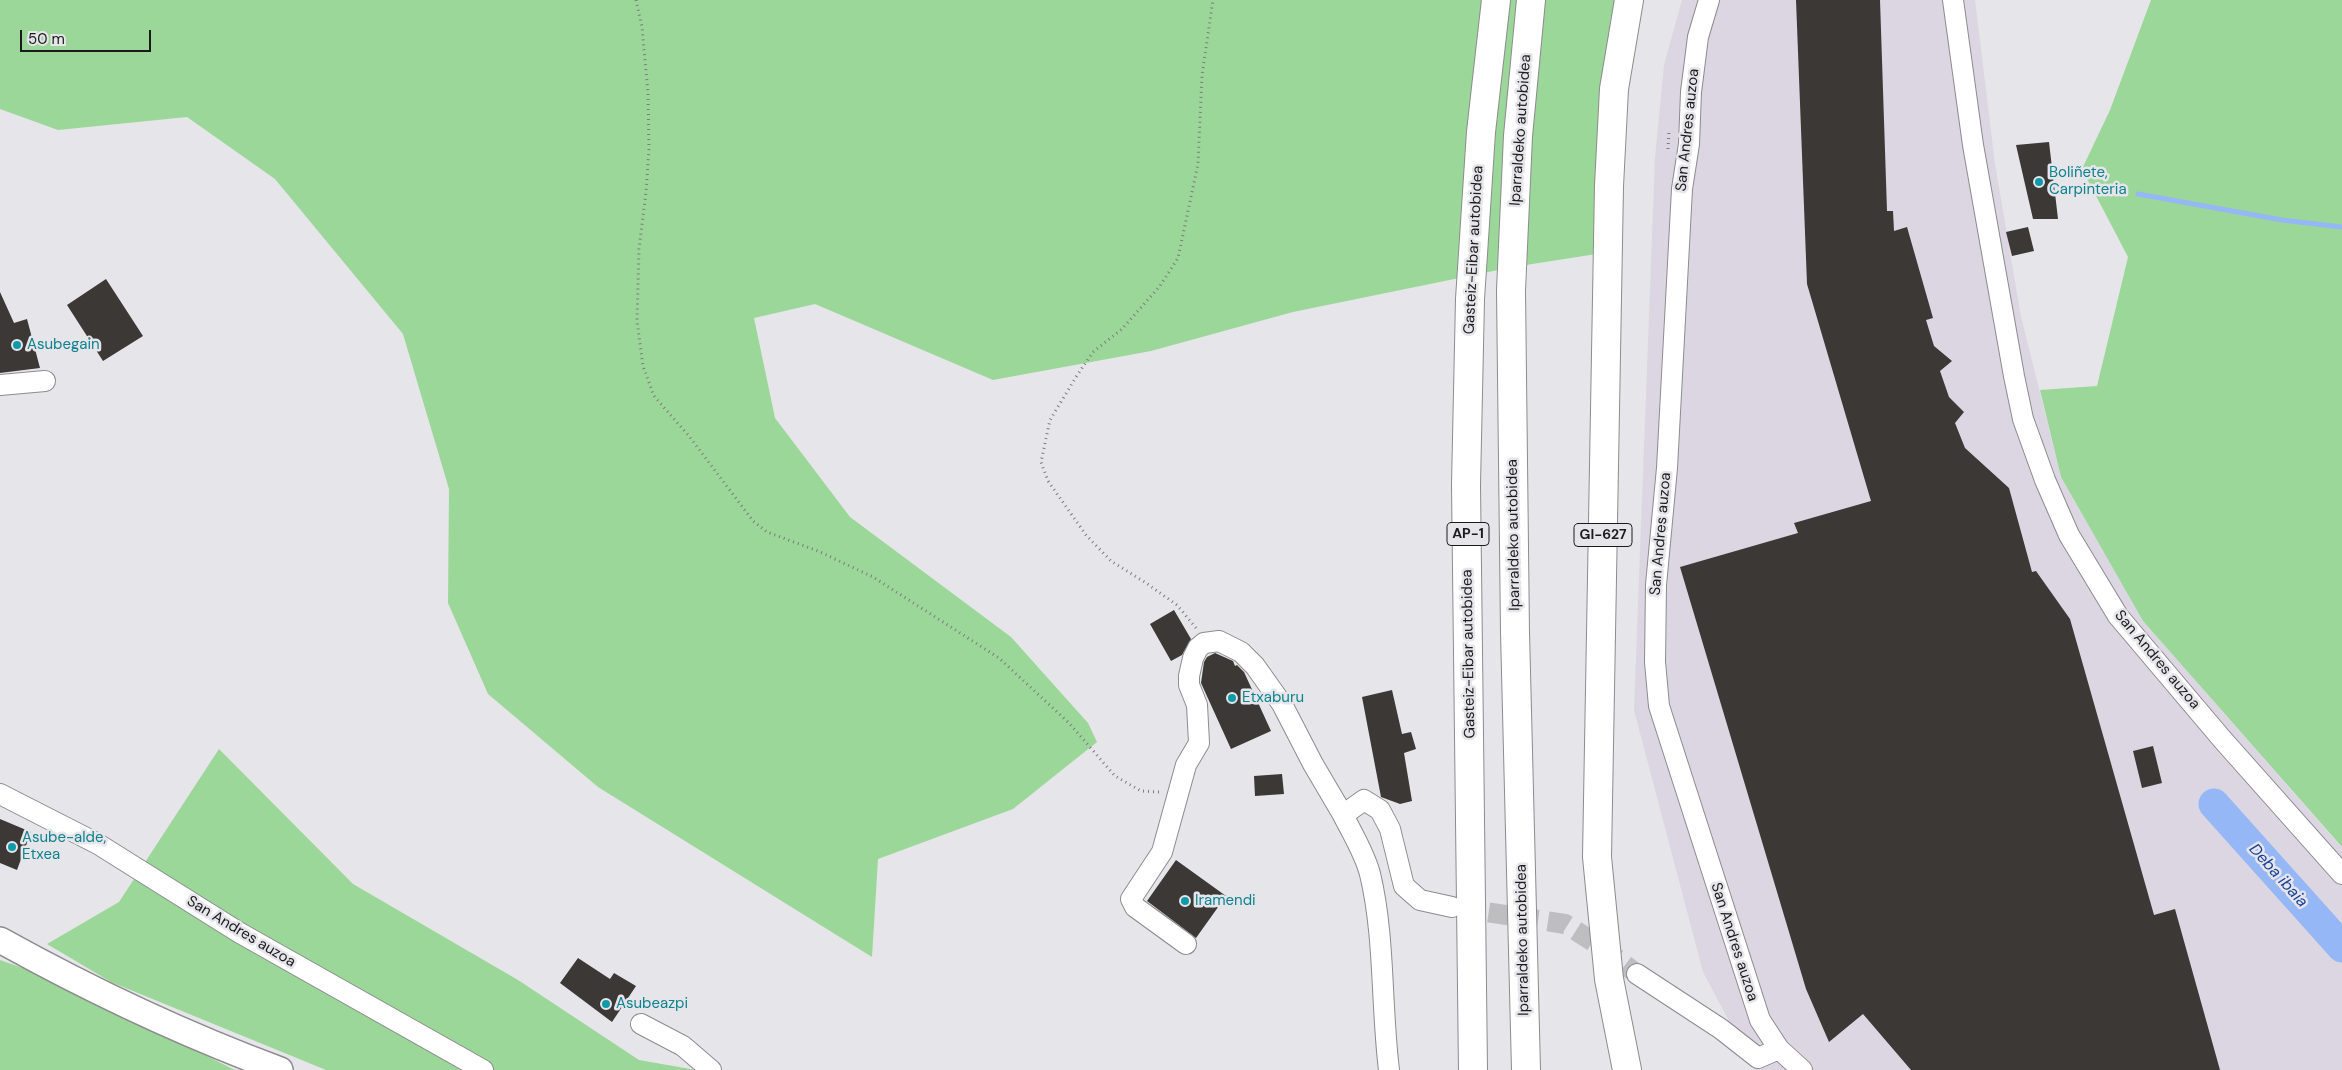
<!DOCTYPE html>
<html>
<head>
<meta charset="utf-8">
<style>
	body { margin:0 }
	#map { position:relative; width:2342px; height:1070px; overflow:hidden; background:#e6e5e9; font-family:"DM Sans",sans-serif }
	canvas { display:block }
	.scale { position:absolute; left:20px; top:30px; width:131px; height:22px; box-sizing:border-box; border:2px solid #1c1b1c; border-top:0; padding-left:6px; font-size:15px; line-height:18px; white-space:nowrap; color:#1c1b1c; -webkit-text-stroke:4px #e6e5e9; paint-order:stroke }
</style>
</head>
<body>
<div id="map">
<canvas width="2342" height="1070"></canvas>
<div class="scale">50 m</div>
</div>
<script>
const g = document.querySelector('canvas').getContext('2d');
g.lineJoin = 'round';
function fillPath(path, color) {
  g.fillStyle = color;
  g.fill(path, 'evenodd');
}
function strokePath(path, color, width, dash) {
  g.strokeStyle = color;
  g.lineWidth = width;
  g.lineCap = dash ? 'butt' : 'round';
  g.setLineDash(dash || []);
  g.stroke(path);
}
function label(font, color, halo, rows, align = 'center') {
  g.font = font + ' "DM Sans",sans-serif';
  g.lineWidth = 5;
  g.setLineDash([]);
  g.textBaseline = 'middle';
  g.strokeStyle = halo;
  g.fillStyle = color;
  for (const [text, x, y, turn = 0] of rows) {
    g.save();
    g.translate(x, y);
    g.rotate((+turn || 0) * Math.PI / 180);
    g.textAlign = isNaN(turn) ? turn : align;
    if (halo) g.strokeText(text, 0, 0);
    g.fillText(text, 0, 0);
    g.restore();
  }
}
fillPath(new Path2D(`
	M1682 0H1975L1995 164 2021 317 2061 477 2143 621 2342 848V1070H1756L1754 1068 1703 972 1634 710 1655 158 1664 65Z`), '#dbd6e1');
fillPath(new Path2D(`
	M0 0H1618L1611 21 1602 128 1622 250 1513 267 1293 312 1151 351 993 380 815 304 754 318 775 418 850 517 1011 637 1088 723 1097 742 1013 809 878 859 872 957 598 787 488 694 448 603 449 489 403 334 275 179 187 117 58 130 0 109Z
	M2151 0H2342V847L2143 621 2061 477 2040 390 2097 386 2128 257 2082 169 2110 110Z
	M219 749 353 884 518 980 639 1060 696 1070H326L111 982 47 944 119 902Z
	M0 960 40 974 235 1070H0Z`), '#9bd798');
strokePath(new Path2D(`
	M2138 194 2282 220 2342 227`), '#95b7f6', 5);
strokePath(new Path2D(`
	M2214 804 2342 947`), '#95b7f6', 31);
fillPath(new Path2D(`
	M1796 0H1880L1887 211H1893L1894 231 1907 227 1933 318 1926 320 1934 346 1952 361 1940 371 1949 397 1964 412 1955 423 1965 448 2009 488 2032 572 2036 571 2070 619 2154 915 2175 909 2220 1070H1911L1863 1014 1829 1042 1806 989 1680 567 1798 533 1794 523 1871 501 1807 284Z
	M2049 142 2058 219H2033L2016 145Z
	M2028 227 2034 251 2012 256 2006 232Z
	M106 279 143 336 103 361 67 305Z
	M0 292 14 323 27 319 40 368 0 373Z
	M1174 610 1191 639 1182 655 1171 661 1150 624Z
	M1215 653 1233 661 1235 666 1237 665 1244 672 1271 731 1231 749 1201 683 1204 662 1207 657Z
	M1392 690 1402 734 1411 732 1416 749 1404 753 1412 801 1400 804 1381 797 1362 697Z
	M2153 746 2162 783 2142 788 2133 751Z
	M1282 774 1284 794 1255 796 1254 776Z
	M0 819 31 832 17 870 0 863Z
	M1176 860 1226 896 1196 938 1147 901Z
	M578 958 610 979 614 973 636 986 612 1022 560 983Z`), '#3b3836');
strokePath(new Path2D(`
	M1459 908 1565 924 1600 946 1637 974`), '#bebdc0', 20, [20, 10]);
const minor = new Path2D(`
	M1709 0 1698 37 1691 92 1689 144 1682 189 1667 468 1656 585 1655 662 1659 706 1760 1020 1779 1049 1802 1070
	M1953 0 1973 145 2014 376 2023 419 2045 480 2069 535 2118 616 2222 739 2342 874
	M0 385 45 381
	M0 794 98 844 240 933 483 1070
	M1343 815C1352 833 1365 854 1370 874 1385 936 1381 1006 1389 1070
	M1186 944 1135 907 1131 899 1162 852 1186 765 1199 743 1197 705 1189 685V676L1193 658 1198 648 1204 643 1219 641 1241 652 1255 666 1282 704 1313 764 1343 815 1364 800 1380 810 1390 829 1404 886 1420 900 1452 907
	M1637 974 1721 1029 1758 1058 1779 1049
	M641 1024 683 1046 711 1070`);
const tertiary = new Path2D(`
	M0 940C90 990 183 1034 280 1070`);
const primary = new Path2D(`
	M1627 1070 1609 979 1597 857 1609 186 1614 89 1629 0`);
const motorway = new Path2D(`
	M1473 1070 1466 485 1470 299 1481 132 1496 0
	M1526 1070 1515 632 1511 290 1518 136 1531 0`);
strokePath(minor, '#8d8b8f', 22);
strokePath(tertiary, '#8d8b8f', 28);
strokePath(primary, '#8d8b8f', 30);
strokePath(motorway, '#8d8b8f', 30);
strokePath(new Path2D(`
	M636 0 642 27 648 93 649 149 646 192 639 249 637 321 643 366 654 396 689 436 753 521 767 532 818 551 873 577 999 658 1069 723 1115 776 1141 791 1160 792
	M1668 149 1669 131
	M1196 628 1177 605 1146 583 1111 561 1086 535 1048 481 1041 462 1050 420 1076 377 1093 352 1122 329 1160 286 1178 258 1198 164 1202 75 1213 0`), '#7d7c7e', 3, [1, 4]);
strokePath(minor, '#fff', 20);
strokePath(tertiary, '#fff', 25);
strokePath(primary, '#fff', 28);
strokePath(motorway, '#fff', 28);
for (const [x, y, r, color] of [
	[2039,182,5,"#0f9aa8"],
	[17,345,5,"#0f9aa8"],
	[1232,698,5,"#0f9aa8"],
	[12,847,5,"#0f9aa8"],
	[1185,901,5,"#0f9aa8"],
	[606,1004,5,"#0f9aa8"]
]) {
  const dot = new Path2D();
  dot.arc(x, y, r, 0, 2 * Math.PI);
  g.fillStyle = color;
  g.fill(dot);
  strokePath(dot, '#e6e5e9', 2);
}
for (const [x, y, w] of [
	[1468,534,42],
	[1603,535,58]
]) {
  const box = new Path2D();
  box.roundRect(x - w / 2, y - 11.5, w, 23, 4);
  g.fillStyle = '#e6e5e9';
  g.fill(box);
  strokePath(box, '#1c1b1c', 1);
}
label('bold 14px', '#1c1b1c', null, [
	["AP-1",1468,534],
	["GI-627",1603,535]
]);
label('15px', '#1c1b1c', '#e6e5e9', [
	["Iparraldeko autobidea",1521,130,-86],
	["San Andres auzoa",1688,130,-84],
	["Gasteiz-Eibar autobidea",1474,250,-87],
	["San Andres auzoa",1661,534,-85],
	["Iparraldeko autobidea",1514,535,-91],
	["Gasteiz-Eibar autobidea",1469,654,-91],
	["San Andres auzoa",2157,660,50],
	["San Andres auzoa",241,932,31],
	["Iparraldeko autobidea",1523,940,-91],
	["San Andres auzoa",1734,942,72]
]);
label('15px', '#0d838f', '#e6e5e9', [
	["Boliñete,",2049,173],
	["Carpinteria",2049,190],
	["Asubegain",27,345],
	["Etxaburu",1242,698],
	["Asube-alde,",22,838],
	["Etxea",22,855],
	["Iramendi",1195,901],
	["Asubeazpi",616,1004]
], 'left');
label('italic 16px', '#18429a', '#e6e5e9', [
	["Deba ibaia",2278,876,48]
]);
</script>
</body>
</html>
